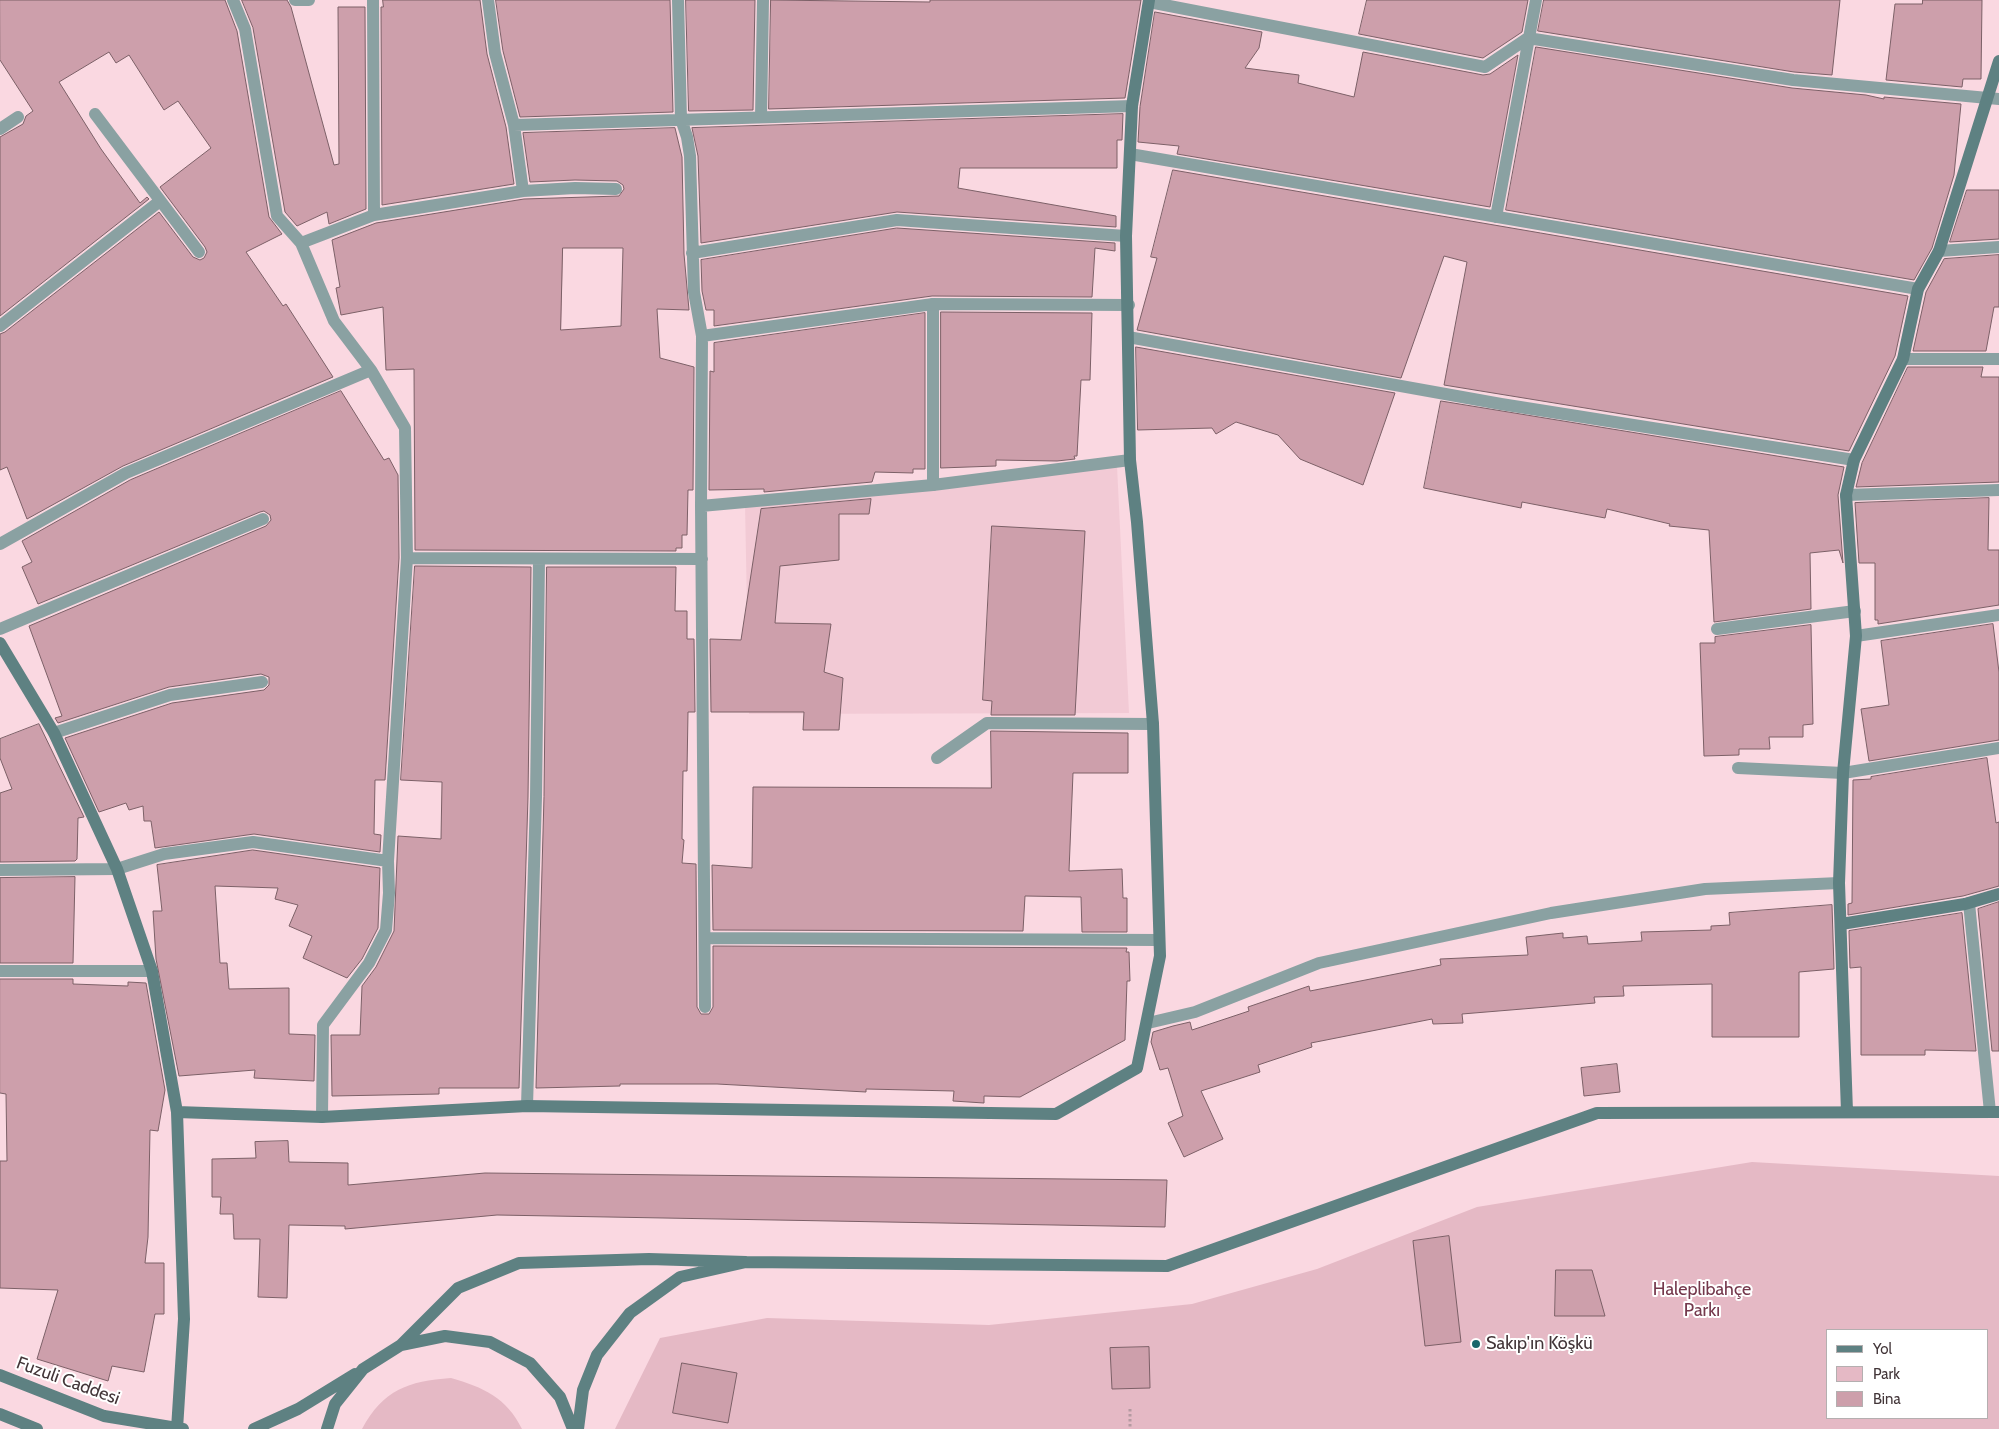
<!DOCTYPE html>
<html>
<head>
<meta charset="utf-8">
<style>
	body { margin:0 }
	#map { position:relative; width:1999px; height:1429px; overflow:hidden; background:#fad8e1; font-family:Cabin,sans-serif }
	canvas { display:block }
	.legend { position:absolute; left:1826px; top:1329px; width:162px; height:90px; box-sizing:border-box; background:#fff; border:1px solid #b4afb0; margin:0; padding:6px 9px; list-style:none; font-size:15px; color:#433639 }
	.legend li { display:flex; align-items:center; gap:10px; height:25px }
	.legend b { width:25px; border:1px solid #b4afb0 }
</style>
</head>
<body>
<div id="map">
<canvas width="1999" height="1429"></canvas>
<ul class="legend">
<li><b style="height:6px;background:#5e8182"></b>Yol</li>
<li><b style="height:14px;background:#e5b9c5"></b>Park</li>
<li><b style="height:14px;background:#cd9fab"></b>Bina</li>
</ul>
</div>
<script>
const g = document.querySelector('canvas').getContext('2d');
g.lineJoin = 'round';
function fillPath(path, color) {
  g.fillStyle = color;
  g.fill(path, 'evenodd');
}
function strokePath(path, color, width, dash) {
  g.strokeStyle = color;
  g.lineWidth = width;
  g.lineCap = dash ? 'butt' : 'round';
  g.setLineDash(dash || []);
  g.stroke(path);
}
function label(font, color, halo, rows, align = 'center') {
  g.font = font + ' Cabin,sans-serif';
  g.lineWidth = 4;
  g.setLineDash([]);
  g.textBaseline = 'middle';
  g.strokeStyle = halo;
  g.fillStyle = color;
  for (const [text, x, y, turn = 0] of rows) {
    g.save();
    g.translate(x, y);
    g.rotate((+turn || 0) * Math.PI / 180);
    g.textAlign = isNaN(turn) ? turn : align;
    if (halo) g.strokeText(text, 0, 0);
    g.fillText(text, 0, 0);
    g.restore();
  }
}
fillPath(new Path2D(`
	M1117 466 1129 713 749 714 745 504Z`), '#f2cad5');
fillPath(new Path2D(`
	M1752 1162 1999 1176V1429H615L660 1338 767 1318 989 1325 1192 1304 1317 1269 1477 1207ZM1828 1330H1988V1418H1828Z
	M451 1378C483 1387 507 1398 522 1429H362C383 1390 408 1381 451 1378Z`), '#e5b9c5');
const building = new Path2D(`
	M0 0H225L237 31 269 217 282 234 246 252 283 306 286 304 333 377 123 466 27 519 7 467 0 470V334L5 332 159 212 193 257 200 260 204 258 207 252 205 247 160 187 211 148 178 101 164 110 129 55 116 63 109 52 59 82 101 149 140 203 147 197 149 199 0 316V137L23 124 26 116 33 111 0 60Z
	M242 0H287L291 7 334 165 339 164 338 7H365L366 209 329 224 327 212 297 226 285 212 253 28Z
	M383 0H480L487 54 506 127 514 184 382 205 381 7H383Z
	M496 0H670L673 112 520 117 503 51Z
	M686 0H755L753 110 689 111Z
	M771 0 930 2V0H1141L1125 98 769 109Z
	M1367 0H1528L1522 32 1483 58 1359 34Z
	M1544 0H1840L1832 75 1794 72 1538 31Z
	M1923 0H1982L1981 79H1963L1962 87 1886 80 1895 4H1922Z
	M1155 12 1262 32 1259 48 1245 68 1299 75 1298 83 1354 97 1363 52 1483 75 1490 74 1518 55 1490 207 1177 154 1179 146 1138 142 1140 107Z
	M1536 47 1792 88 1866 95 1884 99V97L1961 104 1954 175 1932 248 1914 280 1506 210Z
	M1123 114 1122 140H1117V168H960L958 188 1116 216V227L897 212 701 243 698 156 692 128Z
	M675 128 682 157 684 254 689 310 657 309 660 358 694 367 693 490H688L687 535H682V548H676V551L415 550 414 369 386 370 383 307 341 315 336 288 340 287 332 240 376 223 524 199 619 196 624 189 623 185 617 181 575 180 530 182 523 133ZM563 248H623L621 326 561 330Z
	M1173 170 1908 296 1895 356 1849 451 1444 385 1467 262 1444 256 1401 378 1137 330 1157 258 1151 257Z
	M1967 190H1999V239L1950 242Z
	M897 228 1115 243V251L1095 248 1092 297 932 296 714 326V310H706L702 291 701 260Z
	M1999 255V307H1994L1986 351H1913L1926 292 1944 259Z
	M941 312 1092 313 1090 380H1081L1077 456H1074L1075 459 1057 461 996 460V466L941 468Z
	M925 313V469H913V473L875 472 872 482 764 492V489L709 490 710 371 714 372V343Z
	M1136 347 1395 393 1363 485 1300 459 1278 435 1236 422 1216 434 1212 428 1138 430Z
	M1908 367H1983L1981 377H1999V482L1856 487 1862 463Z
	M341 391 384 460 389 458 398 475 399 558 385 780H375L374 834 381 835 380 852 254 834 155 848 151 821H144L143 806 129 810 126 803 99 812 65 738 172 703 264 690 269 685V677L261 674 169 687 58 723 55 718 62 716 29 626 266 526 271 520 270 515 264 511 260 512 38 604 22 567 32 562 22 541 130 480Z
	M1441 401 1844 467 1838 495 1843 563 1839 550 1810 553 1811 609 1714 622 1709 530 1669 526 1670 524 1607 509 1605 518 1522 502 1521 508 1424 488Z
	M1989 498 1988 550H1999V605L1878 624V620H1875V563H1859L1855 503Z
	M871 499 869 514H839V560L780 566 775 623 831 624 824 672 843 678 839 730H803L804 712H711L710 639 741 640 761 509Z
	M992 526 1085 531 1075 715H991L992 701 983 700Z
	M415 566 531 567 528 797 519 1088H439V1094L332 1096 331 1035H360L362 986 376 967 394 931 398 836 441 839 442 782 401 780Z
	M547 567H676L675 611H687V639H694L695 712H688L687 771H683L682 839 684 840 682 863 696 864 697 1007 701 1014H709L713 1007V946L1127 948 1126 952H1129L1130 981H1127L1125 1040 1020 1097 984 1096V1103L953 1101 954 1091 866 1089V1092L717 1084H620V1086L536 1088 544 797Z
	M1993 624 1999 672V740L1869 761 1861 709 1889 705 1881 641Z
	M1811 625 1813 724 1803 725V737H1769L1770 749H1739V755L1704 756 1700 643H1715V637Z
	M39 724 84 817 78 818 77 859 75 861 0 862V793L12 789 0 758V739Z
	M991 731 1128 733V773H1073L1069 871 1122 869 1123 898H1127V932H1082L1081 897 1025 896 1023 931 713 930 712 865 752 868 753 787 991 788Z
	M1987 758 1996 823 1999 822V886L1963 896 1848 915V904L1852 903 1853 780 1871 779V777Z
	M253 850 380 868 378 928 362 959 347 978 303 958 312 936 289 926 298 905 275 899 278 888 215 886 220 963H227L229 989 289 988V1034L315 1035 314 1081 254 1078 255 1070 179 1076 156 959 153 911H162L157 865Z
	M75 877 73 963H0V878Z
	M1999 902V1051H1992L1978 909Z
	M1832 905 1834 969 1799 972V1037H1712V984L1623 986 1624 996 1594 997 1595 1003 1462 1014 1463 1023 1433 1024 1432 1019 1311 1043 1312 1047 1258 1065 1260 1072 1201 1091 1223 1139 1184 1157 1168 1123 1183 1116 1168 1068 1160 1070 1151 1042 1153 1032 1173 1026 1190 1022 1192 1030 1249 1011 1248 1007 1309 986 1310 991 1441 965 1440 959 1528 955 1526 937 1563 933V938L1587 936 1588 944 1642 941 1641 932 1711 930V926L1730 925 1729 913Z
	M1962 913 1976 1051 1925 1050V1055H1861V967L1850 968 1849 931Z
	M0 979H73V984L128 986V982L146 983 165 1090 158 1131 150 1130 148 1237 145 1263H164V1314H155L144 1372 112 1366 108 1381 37 1359 58 1290 0 1288V1161H7L6 1094 0 1093Z
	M1617 1064 1620 1092 1584 1096 1581 1068Z
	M288 1141 289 1162 348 1163V1185L485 1173 1167 1180 1165 1227 497 1215 345 1229V1226L289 1225 287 1298 258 1297 260 1239H234L233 1214H220L221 1197H212V1159L256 1158 255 1142Z
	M1449 1236 1461 1342 1425 1346 1413 1241Z
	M1556 1270H1592L1605 1316H1555Z
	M1149 1347 1150 1388 1112 1389 1110 1348Z
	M682 1363 737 1373 728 1423 673 1413Z`);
fillPath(building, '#cd9fab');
strokePath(building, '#7c6067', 1);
strokePath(new Path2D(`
	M1130 1409V1429`), '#b49aa1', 3, [2.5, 2.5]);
strokePath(new Path2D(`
	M933 485V304
	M937 758 987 723 1153 724`), '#8aa1a2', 12);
strokePath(new Path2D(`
	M233 0 245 29 277 216 301 243 334 321 371 370 405 428 407 558 388 861 389 893 386 930 369 963 323 1025 322 1117
	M295 0H309
	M373 0 374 215
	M488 0 495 53 514 125 523 191
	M678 0 681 119 687 137 690 156 694 292 702 336 701 506 705 1007
	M1149 2 1485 67 1528 38 1793 80 1999 99
	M95 114 199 252
	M761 117 763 0
	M514 125 1132 106
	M0 129 18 117
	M1130 154 1918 289
	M1496 217 1536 0
	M301 243 374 215 523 191 575 188 616 189
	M1939 251 1999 247
	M692 253 897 220 1126 236
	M0 326 160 201
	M702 336 933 304 1129 305
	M1128 337 1501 404 1854 460
	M1903 359H1999
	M1846 495 1999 490
	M701 506 933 485 1130 460
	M0 544 126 473 371 370
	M407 558 702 559
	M0 629 263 519
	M1717 629 1855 611
	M1856 636 1999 615
	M54 733 170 695 262 682
	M1738 768 1843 773 1999 748
	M0 870 117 869 164 854 253 842 388 861
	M1969 903 1990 1112
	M706 938 1159 940
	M0 971H152
	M1148 1023 1195 1012 1319 963 1551 913 1705 889 1839 883
	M527 1106 536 797 539 560`), '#8aa1a2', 12);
strokePath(new Path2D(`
	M0 643 54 733 117 869 152 971 177 1112 184 1319 177 1429
	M1841 924 1965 904 1999 894
	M177 1112 322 1117 527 1106 1056 1114 1137 1068 1160 956 1153 724 1137 522 1130 460 1126 236 1132 106 1149 0
	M1847 1112 1839 883 1843 773 1856 636 1846 495 1854 460 1903 359 1918 289 1939 251 1999 61
	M746 1262 1167 1266 1597 1113 1999 1112
	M401 1345 458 1288 519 1263 649 1259 746 1262 680 1277 630 1313 597 1355 583 1390 578 1429
	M0 1375 104 1416 183 1429
	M0 1414 37 1429
	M254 1429 298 1409 355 1374
	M327 1429 335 1404 363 1369 401 1345 445 1336 490 1342 530 1363 560 1397 573 1429`), '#5e8182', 12);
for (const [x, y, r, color] of [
	[1476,1344,5,"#18666b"]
]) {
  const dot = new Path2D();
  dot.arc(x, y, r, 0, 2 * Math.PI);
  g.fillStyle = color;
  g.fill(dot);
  strokePath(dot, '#fff', 2);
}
label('18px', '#74384c', '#fff', [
	["Haleplibahçe",1702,1290],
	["Parkı",1702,1311]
]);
label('18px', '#433639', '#fff', [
	["Sakıp'ın Köşkü",1486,1344]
], 'left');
label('18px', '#433639', '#fff', [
	["Fuzuli Caddesi",68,1381,20]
]);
</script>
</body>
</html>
